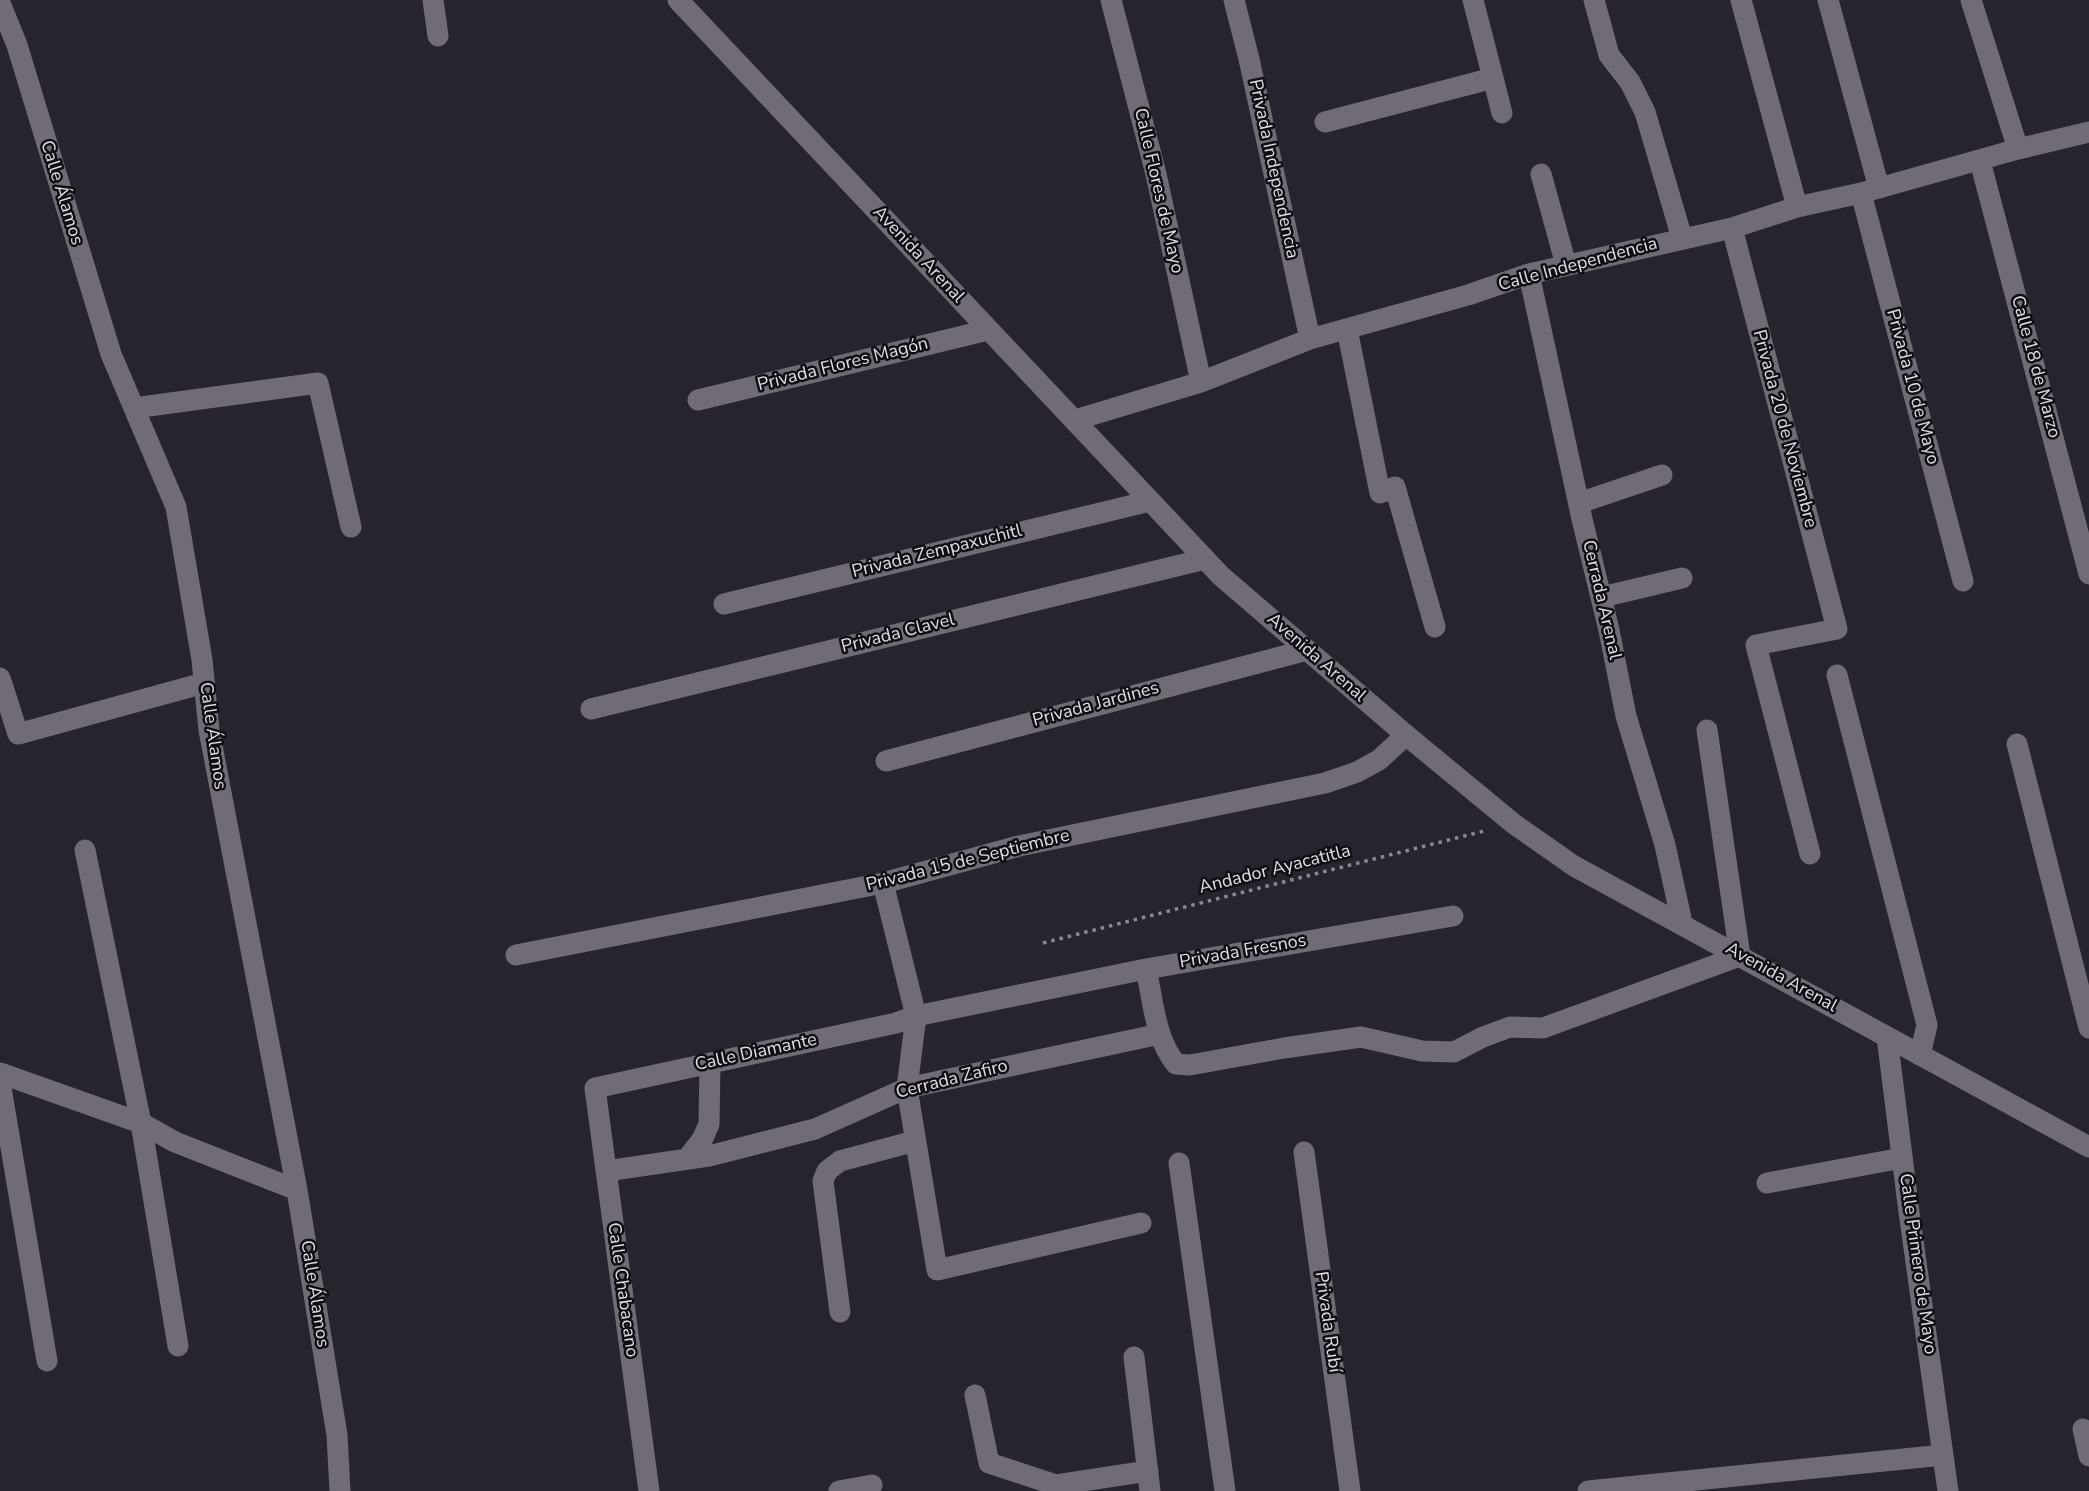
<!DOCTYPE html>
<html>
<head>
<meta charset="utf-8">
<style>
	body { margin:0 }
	canvas { display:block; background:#28242d }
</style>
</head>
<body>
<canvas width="2089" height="1491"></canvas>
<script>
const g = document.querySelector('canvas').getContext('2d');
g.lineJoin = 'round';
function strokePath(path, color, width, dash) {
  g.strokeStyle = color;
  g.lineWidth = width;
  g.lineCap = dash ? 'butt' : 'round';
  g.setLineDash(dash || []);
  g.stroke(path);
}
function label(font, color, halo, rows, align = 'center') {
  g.font = font + ' "Nunito Sans",sans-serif';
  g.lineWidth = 5;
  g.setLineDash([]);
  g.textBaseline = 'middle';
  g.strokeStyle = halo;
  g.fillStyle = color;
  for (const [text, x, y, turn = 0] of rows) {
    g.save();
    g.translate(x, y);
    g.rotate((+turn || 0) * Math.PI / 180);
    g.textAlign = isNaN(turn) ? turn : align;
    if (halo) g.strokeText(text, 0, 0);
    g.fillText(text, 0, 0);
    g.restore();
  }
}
strokePath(new Path2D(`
	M1043 943 1488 830`), '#8a878e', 3.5, [3.5, 5]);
strokePath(new Path2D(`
	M433 0 438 36
	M1111 0 1156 174 1201 382
	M1234 0 1249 59 1310 339
	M1473 0 1502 113
	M1594 0 1609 55 1630 82 1645 112 1682 238
	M1741 0 1797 207
	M1828 0 1879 188
	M1971 0 2018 149
	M0 3 17 45 111 354 176 507 202 660 209 730 297 1190 337 1435 340 1491
	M1325 122 1493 78
	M1980 161 2089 574
	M1541 174 1566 265
	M1861 193 1963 581
	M1732 228 1837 629 1756 645 1810 854
	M1529 274 1582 519 1609 630 1626 716 1665 845 1682 923
	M1347 329 1380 493 1395 487 1435 627
	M698 400 988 330
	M134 408 318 383 351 527
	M1075 420 1201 382 1310 339 1468 295 1529 274 1732 228 1797 207 1861 193 2018 149 2089 132
	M1579 503 1662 475
	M1602 597 1682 578
	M724 604 1150 501
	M1837 675 1927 1025 1920 1055
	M0 678 18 734 204 683
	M591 709 1205 559
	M2017 744 2089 1028
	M886 761 1307 650
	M85 850 141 1123 178 1346
	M883 883 916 1016 907 1088 937 1270 1141 1223
	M516 955 883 883 1019 846 1325 783 1357 772 1379 760 1406 735
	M1146 969C1153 1000 1155 1039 1176 1064L1190 1065 1284 1048 1361 1037 1422 1051 1454 1052 1483 1037 1510 1027 1543 1028 1740 956 1707 730
	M0 1073 141 1123 175 1142 297 1190
	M0 1082 47 1361
	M1304 1152 1350 1491
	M687 1159 703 1138 709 1124 710 1063
	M1179 1163 1225 1491
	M606 1171 709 1156 815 1129 907 1088 1160 1034
	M1767 1183 1902 1158
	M840 1312 823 1181 827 1171 840 1161 915 1141
	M1134 1357 1150 1491
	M975 1395 989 1463 1056 1485 1148 1471
	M2083 1429 2089 1456
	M649 1491 595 1088 896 1023 916 1016 1146 969 1453 916
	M839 1491 872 1485`), '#706b75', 21);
strokePath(new Path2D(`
	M678 0 1221 576 1406 735 1514 824 1574 866 2089 1147
	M1887 1037 1909 1212 1948 1491
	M1588 1491 1943 1455`), '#706b75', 21);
label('18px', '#e0dde3', '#100e12', [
	["Privada Independencia",1273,169,78],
	["Calle Flores de Mayo",1158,191,77],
	["Calle Álamos",61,193,73],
	["Avenida Arenal",918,255,47],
	["Calle Independencia",1578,265,-15],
	["Privada Flores Magón",843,365,-14],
	["Calle 18 de Marzo",2035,367,75],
	["Privada 10 de Mayo",1912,387,75],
	["Privada 20 de Noviembre",1784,429,75],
	["Privada Zempaxuchitl",937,552,-14],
	["Cerrada Arenal",1601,600,77],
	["Privada Clavel",898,634,-14],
	["Avenida Arenal",1316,658,41],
	["Privada Jardines",1096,705,-15],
	["Calle Álamos",212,736,82],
	["Privada 15 de Septiembre",968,861,-14],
	["Andador Ayacatitla",1275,870,-14],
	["Privada Fresnos",1243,952,-10],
	["Avenida Arenal",1781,978,29],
	["Calle Diamante",756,1053,-12],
	["Cerrada Zafiro",952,1080,-14],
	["Calle Primero de Mayo",1917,1264,82],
	["Calle Chabacano",622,1290,82],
	["Calle Álamos",314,1294,81],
	["Privada Rubí",1327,1322,82]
]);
</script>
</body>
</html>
